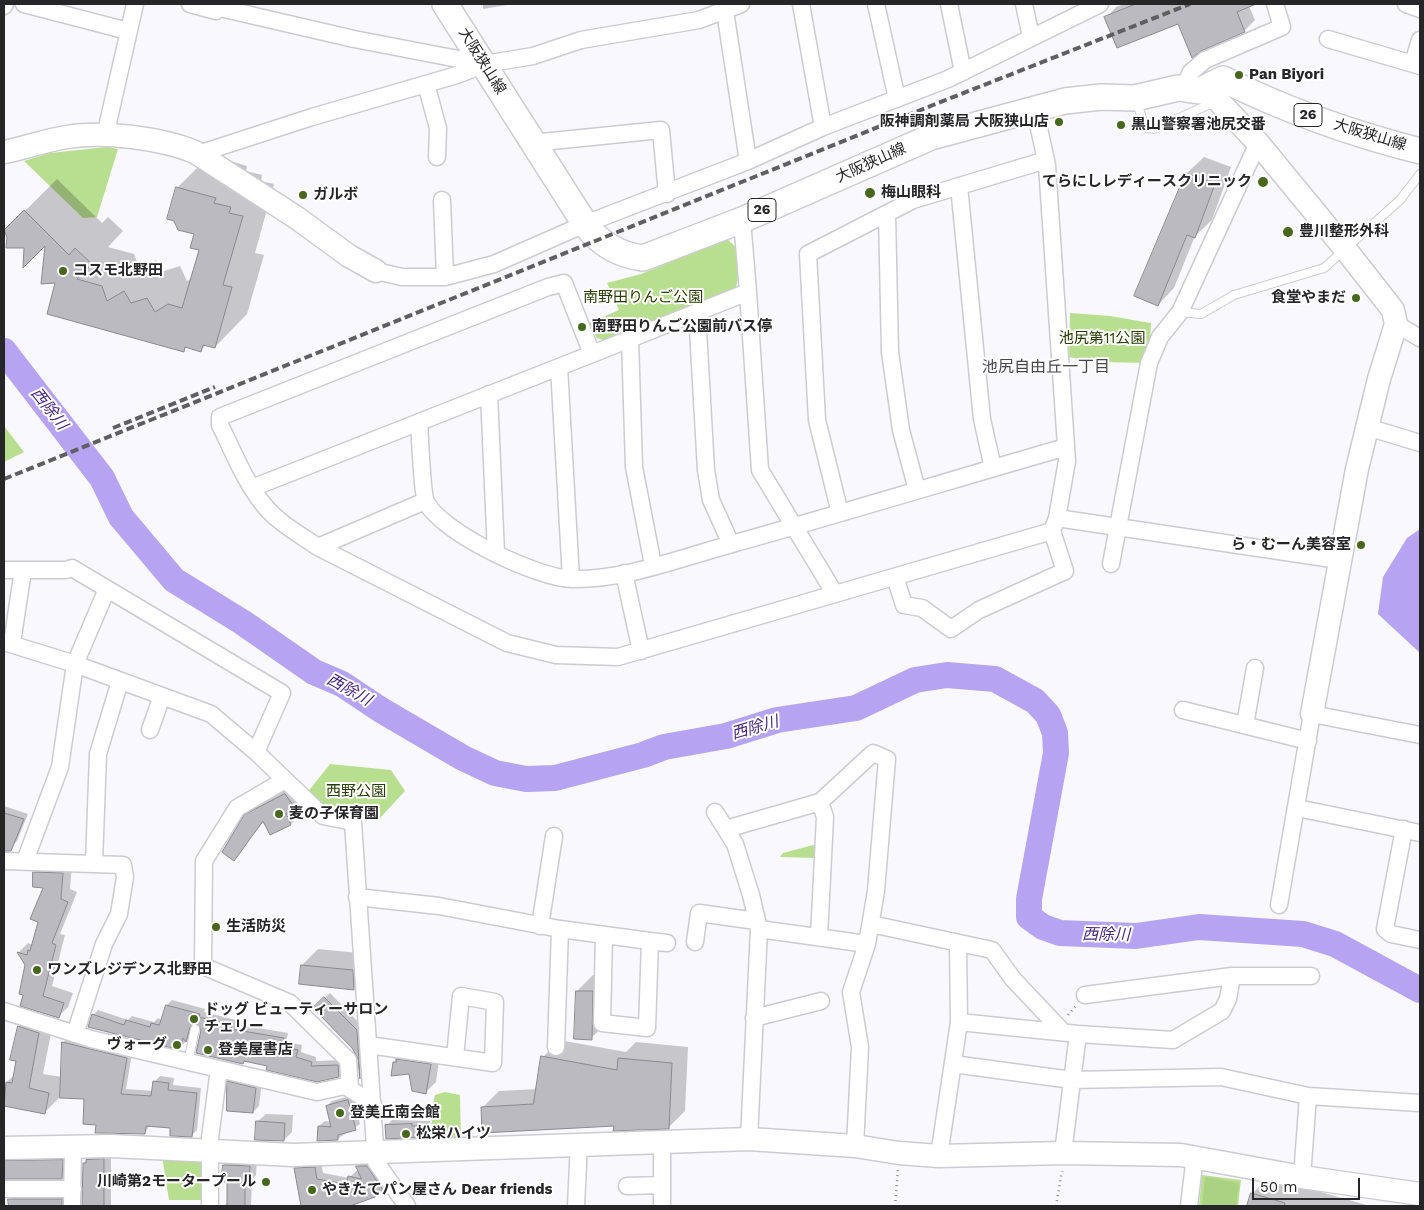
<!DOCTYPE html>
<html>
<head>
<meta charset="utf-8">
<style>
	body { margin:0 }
	#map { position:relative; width:1424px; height:1210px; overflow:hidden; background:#f9f8fe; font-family:"Work Sans",sans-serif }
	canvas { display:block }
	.frame { position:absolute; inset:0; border:5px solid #262628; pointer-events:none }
	.scale { position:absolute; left:1252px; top:1178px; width:108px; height:22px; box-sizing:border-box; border:2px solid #262628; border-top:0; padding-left:6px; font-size:15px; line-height:18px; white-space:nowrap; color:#262628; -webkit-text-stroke:4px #fff; paint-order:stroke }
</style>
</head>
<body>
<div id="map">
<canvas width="1424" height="1210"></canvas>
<div class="frame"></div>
<div class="scale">50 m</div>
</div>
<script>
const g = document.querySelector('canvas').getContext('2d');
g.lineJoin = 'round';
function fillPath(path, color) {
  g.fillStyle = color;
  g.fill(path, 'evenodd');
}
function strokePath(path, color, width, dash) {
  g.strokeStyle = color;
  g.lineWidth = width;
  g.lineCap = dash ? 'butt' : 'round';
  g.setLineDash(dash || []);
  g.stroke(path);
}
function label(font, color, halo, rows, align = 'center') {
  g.font = font + ' "Work Sans","Noto Sans JP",sans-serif';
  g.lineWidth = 4;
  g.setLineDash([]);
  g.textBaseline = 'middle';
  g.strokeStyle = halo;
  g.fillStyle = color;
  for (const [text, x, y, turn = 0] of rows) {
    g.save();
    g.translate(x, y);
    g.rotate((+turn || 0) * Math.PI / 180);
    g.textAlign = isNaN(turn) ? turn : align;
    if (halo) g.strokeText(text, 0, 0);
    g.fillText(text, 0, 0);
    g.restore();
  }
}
fillPath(new Path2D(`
	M107 147 118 149 97 217 83 218 24 161 50 153Z
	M727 239 737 248 738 277 736 288 603 340 597 338 589 323 619 310 607 283 641 274Z
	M1070 313 1110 316 1151 323 1149 363 1098 362 1069 357Z
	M4 426 24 452 4 462Z
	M330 764 391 770 405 791 380 818 358 819 326 812 307 793Z
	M817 844 816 858 780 857 783 853Z
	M445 1092 460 1095 461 1140 431 1141 432 1108 435 1095Z
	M162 1156 198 1159 204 1165 205 1200H169Z
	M1202 1175 1241 1180 1238 1206H1199Z`), '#b8df90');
fillPath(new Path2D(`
	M1205 1177 1239 1183 1236 1206H1202Z`), '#abd183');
fillPath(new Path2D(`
	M1420 529V653L1378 614 1383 577 1407 538Z`), '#b6a3f1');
fillPath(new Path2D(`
	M483 4H513L483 9Z
	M1124 4H1253L1249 6 1255 20 1244 31 1179 22 1106 18 1116 7Z
	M210 155 247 166 246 171 262 175 261 181 274 184 255 253 264 255 247 314 215 347 207 344 201 350 188 346 183 350 57 282 46 243 25 246 4 232 57 179 102 223 108 217 123 231 108 247 134 254 140 270 156 260 164 271 180 266 187 281 192 278 200 249 177 188Z
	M1204 157 1231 167 1212 220 1195 236 1174 288 1158 305 1136 296 1187 173Z
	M294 786 302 799 295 807 299 816 291 824 270 833 264 821 234 859 245 816 254 808Z
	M4 806 28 814 17 841 12 846 4 844Z
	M44 863 72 864 70 889 77 892 60 934 65 935 52 986 73 993 68 1007 58 1017 25 994 26 965 19 952 28 943 33 945 45 887 35 873Z
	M318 949 369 954 370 972 354 988 302 965Z
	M593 975H609L608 1022 591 1038 577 991Z
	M330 993 361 1025 364 1073 361 1076 359 1058 353 1047 314 1008Z
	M172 1000 205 1009 204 1012 236 1020 235 1024 288 1033 286 1042 302 1045 301 1052 316 1057V1061L343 1060 344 1071 339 1076 246 1060 243 1063 202 1029 197 1022 194 1023 191 1036 180 1048 93 1015 98 1010 128 1020 132 1016 154 1022 158 1018 162 1020 167 1005Z
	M34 1012 54 1018 43 1074 62 1077 63 1043 68 1037 132 1053 126 1089 153 1091 154 1082 160 1076 174 1078 173 1085 201 1088 197 1130 191 1136 172 1127 150 1125 145 1133 97 1123 86 1098 60 1097 44 1113 4 1105 7 1082 14 1075 19 1027Z
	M559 1040 626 1052 636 1042 688 1047 685 1111 669 1127 615 1125 483 1107 499 1091 537 1089 543 1057Z
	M408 1049 440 1054 436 1082 426 1092 410 1073 394 1062Z
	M235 1076 262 1082 259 1106 253 1112 227 1095 229 1082Z
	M353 1095 360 1124 337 1139 319 1126 325 1121 331 1122 327 1106 332 1101Z
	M266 1114 293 1115 292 1132 284 1140 257 1122Z
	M392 1120 430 1121 431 1131 426 1136 387 1125Z
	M4 1153 69 1154 68 1171 62 1178H4Z
	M94 1153H111V1206H83L84 1163Z
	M231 1158 257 1159 256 1175 252 1179 251 1206H224L228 1202V1181L224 1165Z
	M364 1160H373L389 1182 374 1196 346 1206H302L296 1169 302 1162H321L323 1173 349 1178 356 1171H360L358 1166Z
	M1268 1177 1370 1206H1248L1252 1194Z
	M17 1192H69L72 1206H10V1200Z`), '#0003');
strokePath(new Path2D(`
	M4 351 102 478 121 517 174 580 242 622 314 672 342 684 381 710 463 758 495 773 526 779 555 778 643 755 664 747 726 736 777 720 856 708 915 680 947 675 995 679 1035 701 1048 715 1055 733 1056 753 1029 899V917L1043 927 1060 933 1136 936 1199 927 1303 934 1335 944 1420 990`), '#b6a3f1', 26);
const building = new Path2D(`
	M1136 4H1256L1237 12 1245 32 1201 51 1192 58 1178 24 1117 48 1104 17Z
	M1186 173 1215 184 1195 238 1187 235 1158 306 1134 296Z
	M176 187 216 198 214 203 231 207 229 213 243 216 223 285 232 287 215 348 203 345 201 352 185 347 184 352 47 314 55 283 41 284 45 246 23 268 24 248H6L7 237 4 230 24 210 69 255 75 248 92 264 77 279 102 286 107 301 124 291 131 303 147 298 155 312 168 304 182 308 199 250 190 248 194 234 178 230 174 221 167 219Z
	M285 794 295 808 286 813 291 825 270 835 263 821 234 861 222 852 244 815Z
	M4 813 24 819 11 851H4Z
	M33 872 63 873 61 899 68 902 52 943 56 945 43 996 64 1003 59 1018 20 1006 23 995 19 994 25 965 17 952 27 955 28 950 30 951 38 922 30 919 43 888 33 887Z
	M301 965 353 970 354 990 299 984Z
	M576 991H593L592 1040 574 1039Z
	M324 997 357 1030 360 1079 358 1059 352 1048 313 1008Z
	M166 1005 200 1014 199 1017 232 1025 231 1029 284 1038 282 1046 298 1050 296 1057 312 1062 311 1066 338 1065 339 1077 317 1082 266 1070 267 1066 244 1061 243 1064 196 1053 201 1030 196 1023 190 1027 186 1042 183 1038 180 1050 88 1027 92 1014 124 1025 126 1020 150 1027 151 1023 159 1025Z
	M18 1026 39 1033 29 1088 49 1093 45 1114 4 1106 6 1082 12 1083 16 1061 10 1060Z
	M62 1042 127 1058 121 1094 151 1096 153 1081 169 1083 168 1090 197 1093 192 1137 170 1136V1128L146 1126 145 1134 95 1133 96 1125 83 1124 84 1099 60 1098Z
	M541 1056 617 1070 618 1058 672 1063 669 1129 613 1131 614 1126 482 1133 481 1107 533 1104Z
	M396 1059 431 1064 426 1094 412 1091 409 1074 391 1076 393 1062H396Z
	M227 1081 256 1088 253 1113 227 1111Z
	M348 1100 356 1130 338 1135V1140L317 1141 318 1126 331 1127 326 1106Z
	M256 1121 285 1123 284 1141 255 1140Z
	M412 1124V1126H426V1137L386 1139 385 1125Z
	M104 1159V1206H82L83 1163H86V1160Z
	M63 1160 62 1179H4V1161Z
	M223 1165 250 1166 249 1183H245V1206H227V1182H221Z
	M356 1166H367L383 1190 375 1197 350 1206H301L294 1168 315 1167 317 1179 346 1184 348 1176 361 1179Z
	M1251 1193 1285 1203 1284 1206H1247Z
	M8 1199H62V1206H9Z`);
fillPath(building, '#bcbac1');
strokePath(building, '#8a898f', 1);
const lane = new Path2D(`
	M1137 102 1143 122 1148 128 1154 129 1208 105H1214
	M1180 312 1201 314 1234 295 1324 268 1400 200 1420 174
	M188 1062 195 1029`);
const street = new Path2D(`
	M24 4 128 31
	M190 4 216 11 220 8 354 39 484 64
	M801 4 823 127
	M876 4 897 99
	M949 4 963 72
	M1024 4 1031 37
	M1406 4 1420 9
	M4 6 5 4
	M725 11 748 161
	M1328 39 1420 66
	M1413 63 1420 40
	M426 84 438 128 437 157
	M1183 88 1191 72 1205 60 1282 27 1275 4
	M105 136 135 4
	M532 143 661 130 667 194
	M198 154 312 117 457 75 485 64 533 56 581 40 699 20 741 4
	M959 186 982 419 993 468
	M442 200 445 277
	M887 214 890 352 901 430 917 490
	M742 220 748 292 592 354 564 283 548 287 220 417V425C233 451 244 480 263 504 277 522 299 534 318 547L507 643 556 655 618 657 1052 531 1057 518 1067 461 1047 165 1035 110
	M376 271 402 277H445L494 264 585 224 748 161 823 127 948 79 1100 4
	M748 292 760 470 835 594
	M697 312 706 470 711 500 731 544
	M1396 324 1420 338
	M630 339 634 467 653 565
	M559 367 571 579
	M489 394 496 553
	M419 422C420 436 422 493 426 502 442 533 537 578 572 579 626 580 680 558 732 544 843 513 955 479 1066 447
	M1367 427 1420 443
	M252 488 592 354
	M840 513 817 420 808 254 913 200 1046 160
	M1057 518 1339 560
	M318 547 425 501
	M1111 564 1149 363 1160 337 1180 312 1258 143
	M4 570H66L72 568 282 693 256 752
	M624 573 641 651
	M895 577 904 605 922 608 951 629 979 610 1065 571 1052 531
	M4 642 75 664 211 714 256 752 323 816 353 822 376 1162 407 1206
	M12 643 23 570
	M1183 710 1308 741
	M1245 725 1255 668
	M150 730 162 696
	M285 780 237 808 204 861 203 966 290 1003 348 1060 350 1089 373 1104
	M1297 808 1420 833
	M715 812 735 844 751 895 759 929 749 1139
	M726 829 820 802 873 753 887 759 876 891 867 944 759 929
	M1404 829 1385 929 1391 934 1420 940
	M4 861 123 865 125 877 119 914 104 944 75 1034
	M25 861 60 767 75 664 107 589
	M94 863 98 754 120 681
	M357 897 439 906 560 929 650 941
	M1279 905 1312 714 1420 735
	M871 924 992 950 1013 979 1063 1032
	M540 926 554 836
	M604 935 602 1023 647 1028 650 941 667 943
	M819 937 825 817 820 802
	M695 942 699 913 756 921
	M1085 995 1232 976H1311
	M4 1011 91 1039 219 1069 210 1138V1206
	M754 1018 821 1001
	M959 1022 1078 1034 1173 1040 1222 1011 1228 999 1232 976
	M369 1045 493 1063 495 1002 461 996 455 1057
	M556 1047 560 929
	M953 1064 1072 1080 1221 1077 1308 1096 1302 1177
	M219 1069 317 1092 345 1086 350 1089
	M1308 1096 1420 1103
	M662 1141V1206
	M855 1146 860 1047 851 992 867 944
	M1063 1153 1078 1034
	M939 1156 959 1022 958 943
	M627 1186 662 1185
	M4 1189H73
	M72 1206 73 1147
	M576 1206 579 1143
	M1189 1206 1195 1156`);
const secondary = new Path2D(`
	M1199 91 1214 96 1258 143 1346 250 1393 310 1396 324 1379 379 1357 469 1312 714
	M4 152C25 148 46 140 67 137 104 131 161 138 195 152L297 218 349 256 376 271
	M4 1148 112 1146 293 1155 749 1139 855 1146 899 1153 939 1156 1063 1153 1181 1155 1302 1177 1420 1194`);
const primary = new Path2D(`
	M445 4 585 224C599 243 619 255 643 258L742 220 931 137 1065 101 1101 97 1135 98 1178 88 1199 91 1223 79C1285 110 1353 134 1420 151`);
strokePath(lane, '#cccbd1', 10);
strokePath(street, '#cccbd1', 19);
strokePath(secondary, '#cccbd1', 25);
strokePath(primary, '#cccbd1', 28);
strokePath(new Path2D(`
	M1068 1015 1076 1006
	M895 1206 898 1170
	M1056 1206 1062 1171`), '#8b8a8e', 2.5, [1, 4]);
strokePath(lane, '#fff', 8);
strokePath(street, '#fff', 16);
strokePath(secondary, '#fff', 22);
strokePath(primary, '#fff', 25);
strokePath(new Path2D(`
	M113 428 215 387
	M4 479 933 105 1190 4`), '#5f5f62', 4, [8, 4]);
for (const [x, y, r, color] of [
	[1239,75,5,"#47671c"],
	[1059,122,5,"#47671c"],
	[1121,125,5,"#47671c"],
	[1263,182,6,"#47671c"],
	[870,193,6,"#47671c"],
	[303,195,5,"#47671c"],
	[1288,232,6,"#47671c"],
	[63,271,5,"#47671c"],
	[1356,298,5,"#47671c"],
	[582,327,5,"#47671c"],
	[1361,545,5,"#47671c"],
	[279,814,5,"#47671c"],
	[216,927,5,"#47671c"],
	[37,970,5,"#47671c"],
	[194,1019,5,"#47671c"],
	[177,1045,5,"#47671c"],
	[208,1050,5,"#47671c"],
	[340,1113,5,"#47671c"],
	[406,1134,5,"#47671c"],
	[266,1182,5,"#47671c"],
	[312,1190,5,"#47671c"]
]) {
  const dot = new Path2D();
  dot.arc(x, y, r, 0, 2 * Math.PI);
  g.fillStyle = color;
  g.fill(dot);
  strokePath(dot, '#fff', 2);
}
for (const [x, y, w] of [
	[1308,115,28],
	[762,210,28]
]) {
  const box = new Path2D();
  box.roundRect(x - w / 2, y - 11.5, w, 23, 4);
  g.fillStyle = '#fff';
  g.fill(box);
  strokePath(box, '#262628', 1);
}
label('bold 14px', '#262628', null, [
	["26",1308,115],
	["26",762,210]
]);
label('15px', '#262628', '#fff', [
	["大阪狭山線",482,61,58],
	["大阪狭山線",1370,135,17],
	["大阪狭山線",871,163,-24]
]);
label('bold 15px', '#262628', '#fff', [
	["Pan Biyori",1249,75],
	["阪神調剤薬局 大阪狭山店",1049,122,"right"],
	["黒山警察署池尻交番",1131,125],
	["てらにしレディースクリニック",1252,182,"right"],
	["梅山眼科",881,193],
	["ガルボ",313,195],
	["豊川整形外科",1299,232],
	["コスモ北野田",73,271],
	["食堂やまだ",1346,298,"right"],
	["南野田りんご公園前バス停",592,327],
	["ら・むーん美容室",1351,545,"right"],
	["麦の子保育園",289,814],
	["生活防災",226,927],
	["ワンズレジデンス北野田",47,970],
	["ドッグ ビューティーサロン",204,1010],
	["チェリー",204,1027],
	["ヴォーグ",167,1045,"right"],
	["登美屋書店",218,1050],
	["登美丘南会館",350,1113],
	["松栄ハイツ",416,1134],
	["川崎第2モータープール",256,1182,"right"],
	["やきたてパン屋さん Dear friends",322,1190]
], 'left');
label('15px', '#263d02', '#fff', [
	["南野田りんご公園",643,298],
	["池尻第11公園",1102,339],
	["西野公園",356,792]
]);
label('16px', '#48474c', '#fff', [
	["池尻自由丘一丁目",1046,367]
]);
label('italic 16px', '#472780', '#fff', [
	["西除川",49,409,52],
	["西除川",349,690,29],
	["西除川",755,728,-16],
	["西除川",1106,935,1]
]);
</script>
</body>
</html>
